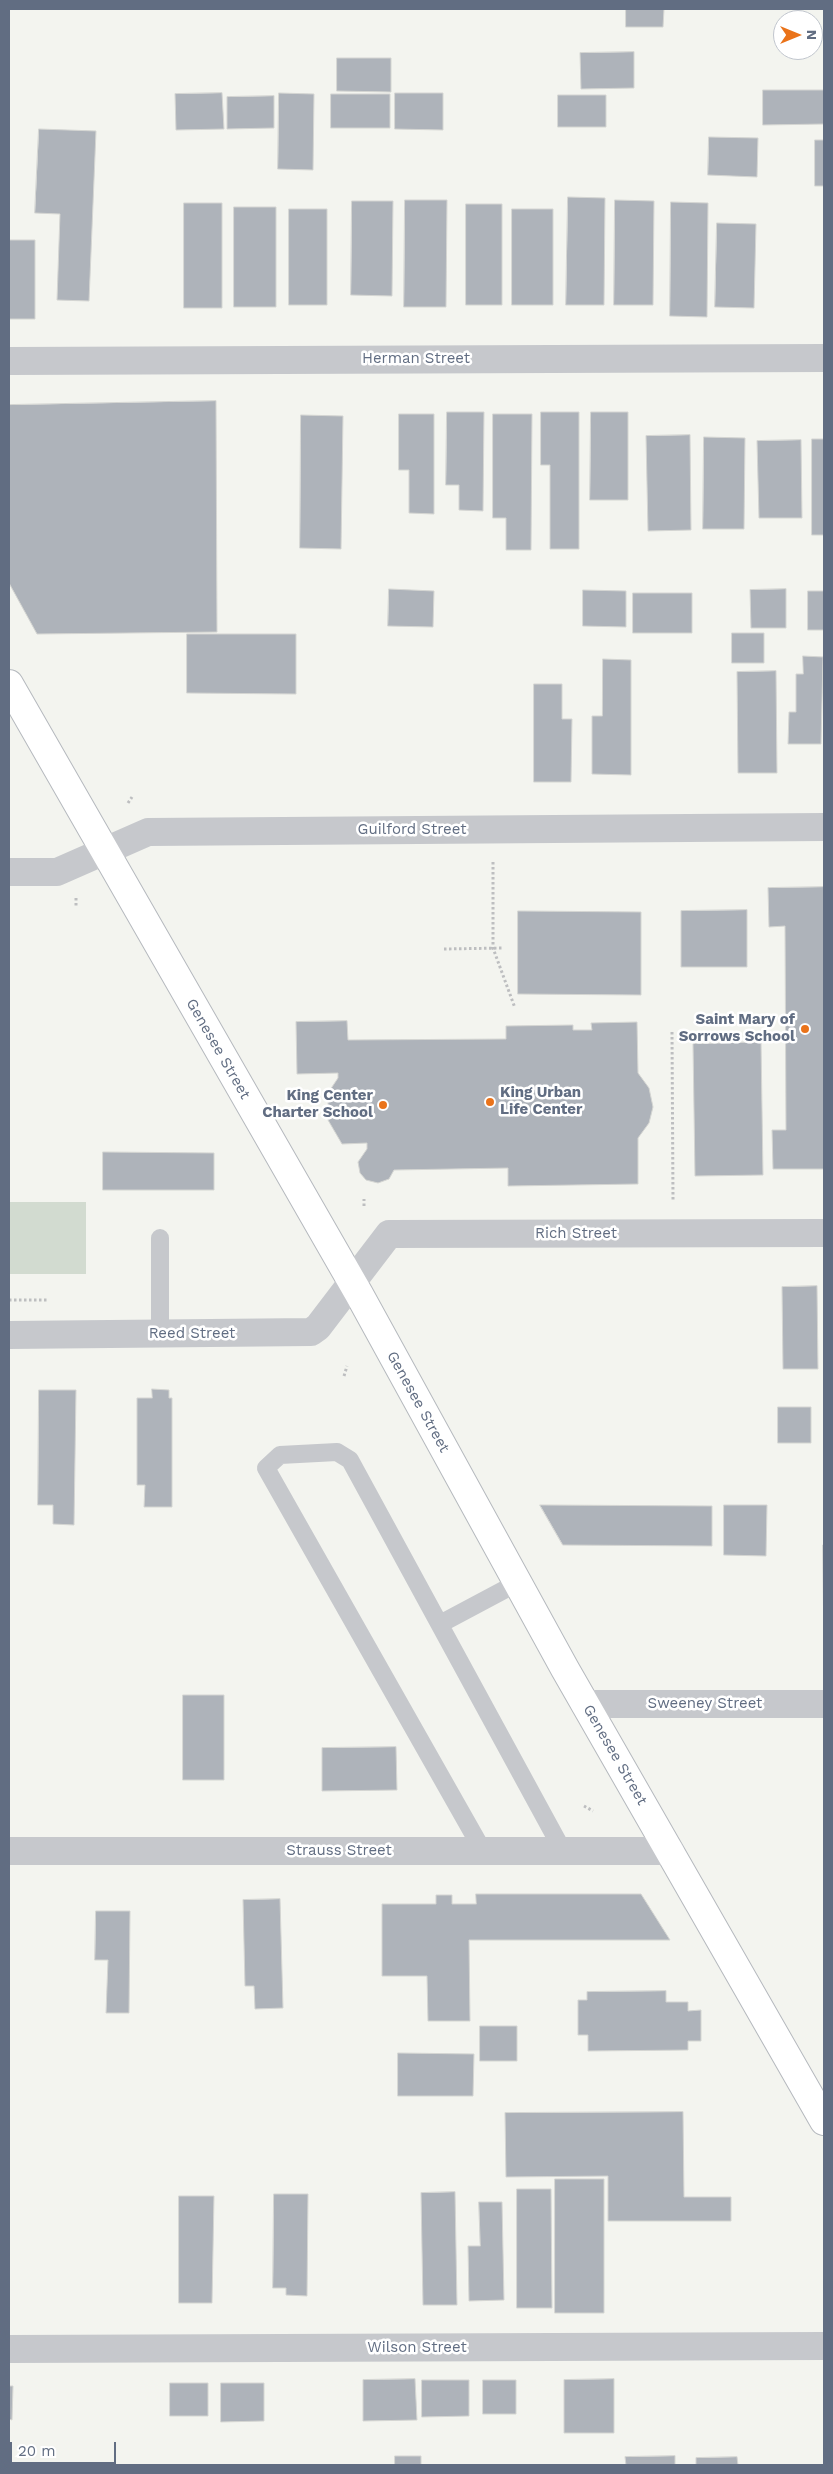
<!DOCTYPE html>
<html>
<head>
<meta charset="utf-8">
<style>
	body { margin:0 }
	#map { position:relative; width:833px; height:2474px; overflow:hidden; background:#f3f4ef; font-family:"Work Sans",sans-serif }
	canvas { display:block }
	.frame { position:absolute; inset:0; border:10px solid #616d82; pointer-events:none }
	.north { position:absolute; left:773px; top:10px; width:50px; height:50px; box-sizing:border-box; background:#fff; border:1px solid #c0c5cd; border-radius:50%; rotate:90deg; font-size:14px; font-weight:700; line-height:20px; text-align:center; color:#616d82 }
	.north::after { content:''; display:block; margin:auto; width:18px; height:22px; background:#ea731a; clip-path:polygon(50% 0,100% 100%,50% 72%,0 100%) }
	.scale { position:absolute; left:10px; top:2442px; width:106px; height:22px; box-sizing:border-box; border:2px solid #616d82; border-top:0; padding-left:6px; font-size:15px; line-height:18px; white-space:nowrap; color:#616d82; -webkit-text-stroke:4px #fff; paint-order:stroke }
</style>
</head>
<body>
<div id="map">
<canvas width="833" height="2474"></canvas>
<div class="frame"></div>
<div class="north">N</div>
<div class="scale">20 m</div>
</div>
<script>
const g = document.querySelector('canvas').getContext('2d');
g.lineJoin = 'round';
function fillPath(path, color) {
  g.fillStyle = color;
  g.fill(path, 'evenodd');
}
function strokePath(path, color, width, dash) {
  g.strokeStyle = color;
  g.lineWidth = width;
  g.lineCap = dash ? 'butt' : 'round';
  g.setLineDash(dash || []);
  g.stroke(path);
}
function label(font, color, halo, rows, align = 'center') {
  g.font = font + ' "Work Sans",sans-serif';
  g.lineWidth = 5;
  g.setLineDash([]);
  g.textBaseline = 'middle';
  g.strokeStyle = halo;
  g.fillStyle = color;
  for (const [text, x, y, turn = 0] of rows) {
    g.save();
    g.translate(x, y);
    g.rotate((+turn || 0) * Math.PI / 180);
    g.textAlign = isNaN(turn) ? turn : align;
    if (halo) g.strokeText(text, 0, 0);
    g.fillText(text, 0, 0);
    g.restore();
  }
}
fillPath(new Path2D(`
	M9 1202H86V1274H9Z`), '#d2dbd0');
const building = new Path2D(`
	M626 9H664L663 27H626Z
	M634 52V88L581 89 580 53Z
	M337 58H391V92L337 91Z
	M763 90H824V124L763 125Z
	M222 93 224 129 176 130 175 94Z
	M279 93 314 94 313 170 278 169Z
	M395 93H443V130L395 129Z
	M331 94H390V128H331Z
	M558 95H606V127H558Z
	M274 96V128L227 129V97Z
	M39 129 96 131 89 301 57 300 60 214 35 213Z
	M709 137 758 138 757 177 708 175Z
	M815 140H824V186H815Z
	M568 197 605 198 604 305H566Z
	M405 200H447L446 307H404Z
	M615 200 654 201 653 305H614Z
	M352 201H393L392 296 351 295Z
	M671 202 708 203 707 317 670 316Z
	M184 203H222V308H184Z
	M466 204H502V305H466Z
	M234 207H276V307H234Z
	M289 209H327V305H289Z
	M512 209H553V305H512Z
	M717 223 756 224 754 308 715 307Z
	M9 240H35V319H9Z
	M216 401 217 632 37 634 9 583V405Z
	M447 412H484L483 511 459 510V485H446Z
	M541 412H579V549H550V465H541Z
	M591 412H628V500H590Z
	M399 414H434V514L409 513V470H399Z
	M493 414H532L531 550H506V518H493Z
	M301 415 343 416 341 549 300 548Z
	M690 435 691 530 648 531 646 436Z
	M704 437 745 438 744 529H703Z
	M812 439H824V535H812Z
	M801 440 802 518H759L757 441Z
	M389 589 434 591 433 627 388 626Z
	M786 589V628H751L750 590Z
	M583 590 626 591V627L583 626Z
	M808 591H824V630H808Z
	M633 593H692V633H633Z
	M732 633H764V663H732Z
	M187 634H296V694L187 693Z
	M803 656 823 657 821 744H788L789 712H796V674H803Z
	M603 659 631 660V775L592 774V716H602Z
	M776 671 777 773H738L737 672Z
	M534 684H562V719H572L571 782H534Z
	M824 887V1169H773L772 1130H786L785 926 769 927 768 888Z
	M747 910V967H681V911Z
	M518 911 641 912V995L518 994Z
	M347 1021 348 1040 506 1039V1026L573 1025V1030H592L591 1023 637 1022 638 1073 649 1088 653 1107 649 1123 638 1138V1184L508 1186V1168L394 1170 389 1179 378 1183 366 1180 360 1173 358 1162 367 1149V1143L342 1144 328 1120V1093L338 1078V1073L297 1074 296 1022Z
	M761 1042 763 1175 695 1176 693 1044Z
	M103 1152 214 1153V1190H103Z
	M817 1286 818 1369H783L782 1287Z
	M152 1389 169 1390V1398H172V1507H144L145 1485H137V1398H152Z
	M39 1390H76L74 1525 53 1524V1505H38Z
	M778 1407H811V1443H778Z
	M540 1505 712 1506V1546L563 1545Z
	M724 1505H767L766 1556 724 1555Z
	M823 1545H824V1642Z
	M183 1695H224V1780H183Z
	M396 1747 397 1790 322 1791V1748Z
	M476 1894H641L670 1940H469L470 2021H428L427 1976H382V1904H436V1895H452V1904H476Z
	M280 1899 283 2008 255 2009 254 1986H245L243 1900Z
	M96 1911H130L129 2013H106L108 1960H95Z
	M666 1991V2002H688V2011L701 2010V2041H688V2050L588 2051V2035H578V2000H587V1992Z
	M480 2026H517V2061H480Z
	M398 2053 474 2054 473 2096H398Z
	M683 2112 684 2197H731V2221H608V2176L506 2177 505 2113Z
	M555 2179H604V2313H555Z
	M517 2189H551L552 2308H517Z
	M455 2192 457 2305H423L421 2193Z
	M274 2194H308L307 2296 286 2295V2288H273Z
	M179 2196H214L212 2303H179Z
	M479 2202H502L504 2300 469 2301 468 2246H480Z
	M415 2379 417 2420 363 2421V2380Z
	M614 2379V2433H564V2380Z
	M422 2380H469V2416L422 2417Z
	M483 2380H516V2414H483Z
	M170 2383H208V2416H170Z
	M221 2383H264V2421L221 2422Z
	M9 2386H13L12 2420 9 2419Z
	M395 2456H421V2465H395Z
	M675 2456V2465H626L625 2457Z
	M737 2457 738 2465H696V2458Z`);
fillPath(building, '#aeb3ba');
strokePath(building, '#d4d5d2', 1);
const secondary = new Path2D(`
	M9 684 359 1294 565 1669 824 2121`);
strokePath(secondary, '#b5b9be', 30);
strokePath(new Path2D(`
	M128 803 132 797
	M493 862V948L515 1008
	M76 898V906
	M444 949 504 948
	M672 1032 673 1200
	M364 1206V1199
	M9 1300H48
	M344 1376 347 1366
	M584 1806 593 1811`), '#bdbec0', 3, [2.5, 2.5]);
strokePath(new Path2D(`
	M160 1238V1334
	M440 1624 517 1583
	M483 1851 266 1468 280 1455 337 1452 350 1460 563 1851`), '#c6c8cc', 18);
strokePath(new Path2D(`
	M9 361 824 358
	M9 872H57L148 832 824 827
	M9 1335 311 1332 318 1327 389 1234 824 1233
	M585 1704H824
	M9 1851H670
	M9 2349 824 2346`), '#c6c8cc', 28);
strokePath(secondary, '#fff', 28);
for (const [x, y, r, color] of [
	[805,1029,5,"#ea731a"],
	[490,1102,5,"#ea731a"],
	[383,1105,5,"#ea731a"]
]) {
  const dot = new Path2D();
  dot.arc(x, y, r, 0, 2 * Math.PI);
  g.fillStyle = color;
  g.fill(dot);
  strokePath(dot, '#fff', 2);
}
label('15px', '#616d82', '#fff', [
	["Herman Street",416,359],
	["Guilford Street",412,830],
	["Genesee Street",218,1049,60],
	["Rich Street",576,1234],
	["Reed Street",192,1334],
	["Genesee Street",418,1402,61],
	["Sweeney Street",705,1704],
	["Genesee Street",615,1755,60],
	["Strauss Street",339,1851],
	["Wilson Street",417,2348]
]);
label('bold 15px', '#616d82', '#fff', [
	["Saint Mary of",795,1020],
	["Sorrows School",795,1037],
	["King Urban",500,1093,"left"],
	["Life Center",500,1110,"left"],
	["King Center",373,1096],
	["Charter School",373,1113]
], 'right');
</script>
</body>
</html>
